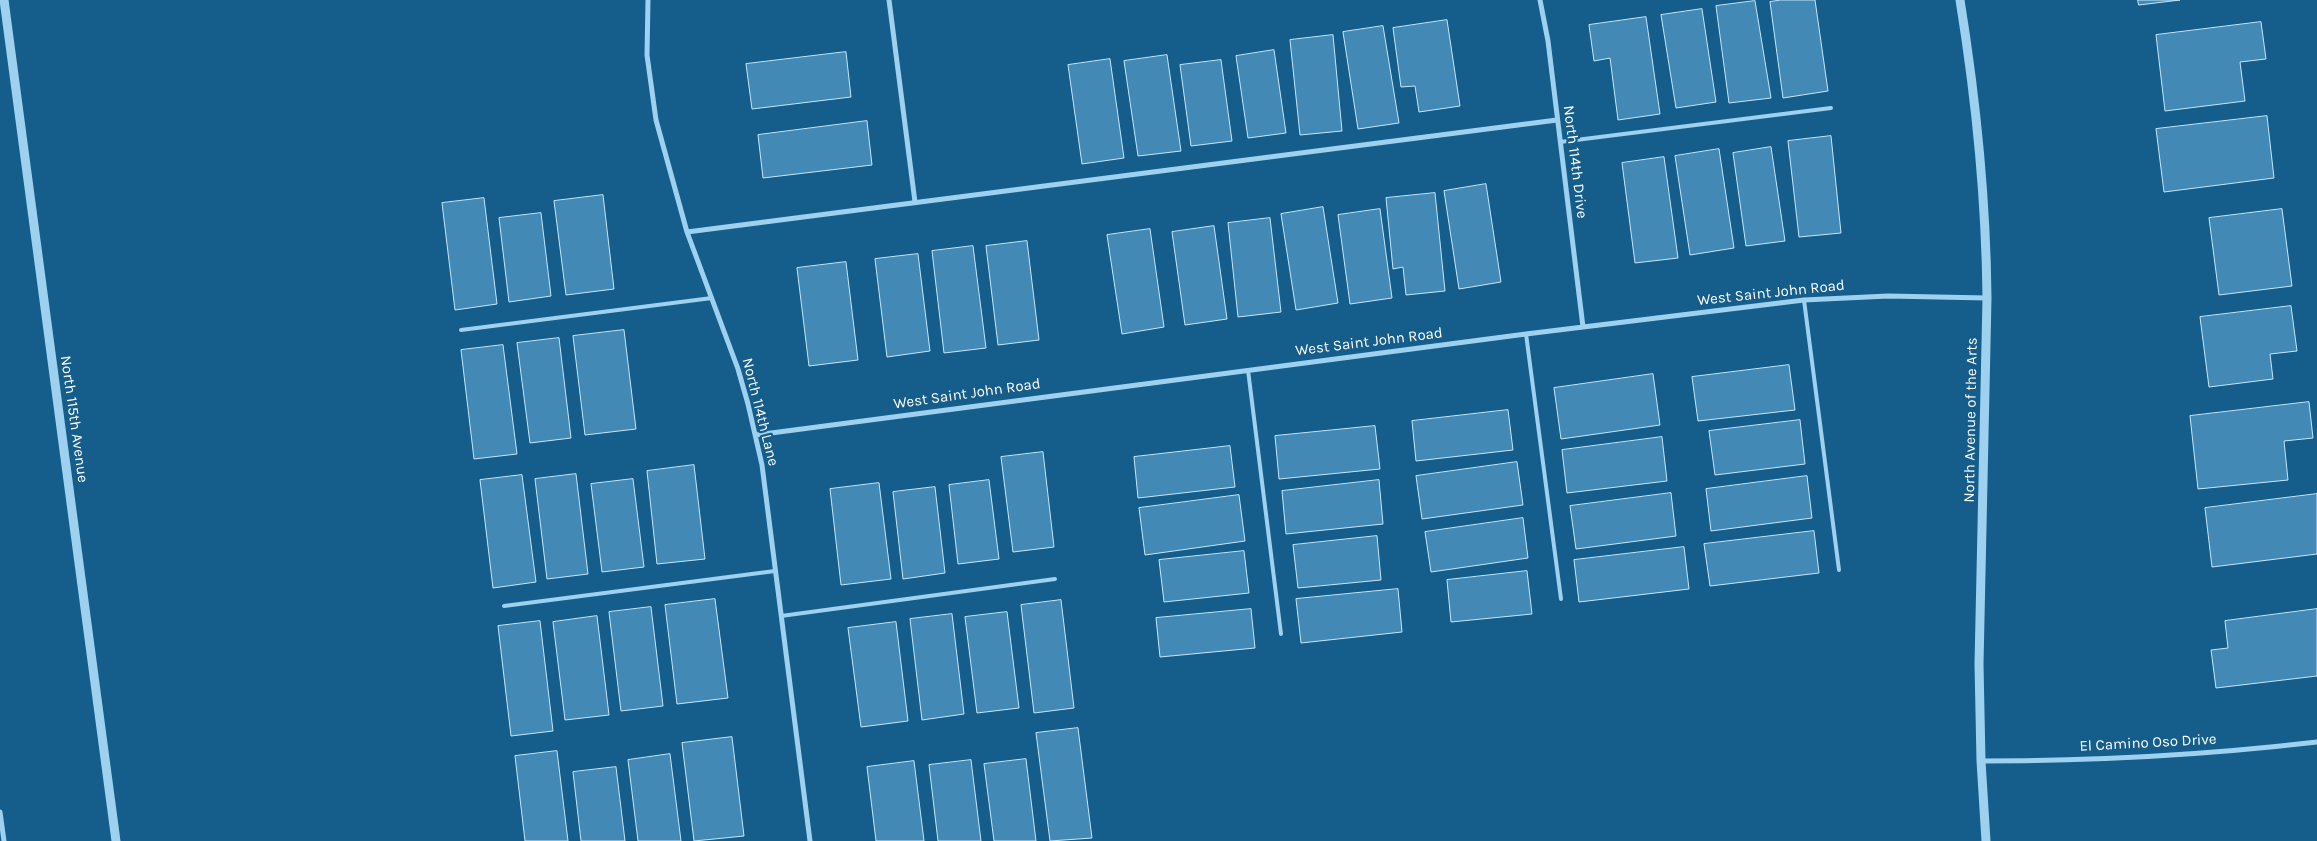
<!DOCTYPE html>
<html>
<head>
<meta charset="utf-8">
<style>
	body { margin:0 }
	canvas { display:block; background:#155d8a }
</style>
</head>
<body>
<canvas width="2317" height="841"></canvas>
<script>
const g = document.querySelector('canvas').getContext('2d');
g.lineJoin = 'round';
function fillPath(path, color) {
  g.fillStyle = color;
  g.fill(path, 'evenodd');
}
function strokePath(path, color, width, dash) {
  g.strokeStyle = color;
  g.lineWidth = width;
  g.lineCap = dash ? 'butt' : 'round';
  g.setLineDash(dash || []);
  g.stroke(path);
}
function label(font, color, halo, rows, align = 'center') {
  g.font = font + ' Karla,sans-serif';
  g.lineWidth = 4.5;
  g.setLineDash([]);
  g.textBaseline = 'middle';
  g.strokeStyle = halo;
  g.fillStyle = color;
  for (const [text, x, y, turn = 0] of rows) {
    g.save();
    g.translate(x, y);
    g.rotate((+turn || 0) * Math.PI / 180);
    g.textAlign = isNaN(turn) ? turn : align;
    if (halo) g.strokeText(text, 0, 0);
    g.fillText(text, 0, 0);
    g.restore();
  }
}
const building = new Path2D(`
	M1781 0H1815L1828 91 1783 98 1770 2Z
	M2138 0H2180L2139 5Z
	M1755 1 1771 98 1729 103 1716 6Z
	M1702 9 1716 102 1676 108 1661 15Z
	M1646 17 1660 114 1618 120 1610 58 1594 61 1589 25Z
	M1447 20 1460 106 1419 112 1415 86 1401 87 1393 28Z
	M2261 22 2266 59 2240 62 2245 101 2165 111 2156 35Z
	M1383 26 1399 123 1358 129 1343 32Z
	M1333 35 1342 131 1300 135 1290 40Z
	M1274 50 1286 133 1248 138 1236 56Z
	M846 52 851 97 752 109 746 64Z
	M1167 55 1181 151 1138 156 1124 61Z
	M1110 59 1124 158 1082 164 1068 65Z
	M1221 60 1232 141 1191 146 1180 65Z
	M2267 116 2274 178 2164 192 2156 129Z
	M867 121 872 165 763 178 758 135Z
	M1831 136 1841 233 1799 237 1788 141Z
	M1771 147 1785 241 1746 246 1733 153Z
	M1719 149 1734 248 1690 255 1675 156Z
	M1664 157 1678 258 1635 263 1622 163Z
	M1486 184 1501 282 1459 289 1444 191Z
	M1435 193 1445 291 1406 295 1403 267 1393 269 1386 198Z
	M603 195 614 289 566 295 554 201Z
	M484 198 497 304 455 310 442 203Z
	M1323 207 1338 303 1296 310 1281 214Z
	M1380 209 1392 298 1350 304 1338 215Z
	M2282 209 2292 286 2219 295 2209 218Z
	M541 213 551 296 509 302 499 218Z
	M1270 218 1281 312 1238 317 1228 223Z
	M1214 226 1227 319 1185 325 1172 232Z
	M1150 229 1164 327 1122 334 1107 235Z
	M1027 241 1039 340 998 345 986 246Z
	M973 246 986 348 944 353 932 251Z
	M918 254 930 351 887 357 875 259Z
	M846 262 858 360 809 366 797 268Z
	M2291 306 2297 351 2270 354 2273 379 2209 387 2200 317Z
	M624 330 636 429 585 435 573 336Z
	M559 338 571 438 530 443 517 343Z
	M503 345 517 454 474 459 461 350Z
	M1789 365 1795 410 1698 421 1692 377Z
	M1653 374 1660 425 1561 439 1554 388Z
	M2309 402 2313 438 2284 441 2288 480 2198 489 2190 416Z
	M1508 410 1513 450 1416 461 1412 421Z
	M1800 420 1805 464 1715 475 1709 431Z
	M1375 426 1380 469 1279 479 1275 436Z
	M1662 437 1667 481 1567 493 1562 450Z
	M1230 446 1235 487 1138 498 1134 457Z
	M1043 452 1054 547 1013 552 1001 457Z
	M1517 462 1523 505 1422 519 1416 476Z
	M694 465 705 559 657 564 647 471Z
	M576 474 588 574 547 579 535 479Z
	M522 475 536 582 493 588 480 480Z
	M1807 476 1812 518 1711 531 1706 489Z
	M633 479 644 567 602 572 591 484Z
	M989 480 999 559 958 564 949 485Z
	M1379 480 1383 524 1286 534 1282 491Z
	M879 483 891 579 841 585 830 489Z
	M935 487 945 573 903 579 893 492Z
	M1671 493 1676 536 1576 549 1570 506Z
	M2317 494V554L2212 567 2205 508Z
	M1239 495 1245 541 1145 555 1139 508Z
	M1523 518 1528 558 1431 572 1425 532Z
	M1814 531 1819 573 1710 586 1704 544Z
	M1377 536 1381 580 1298 588 1293 545Z
	M1684 547 1689 589 1579 602 1574 560Z
	M1244 551 1249 593 1164 602 1159 560Z
	M1527 571 1532 614 1451 622 1447 580Z
	M1398 589 1402 632 1301 643 1296 599Z
	M715 599 728 698 677 704 665 605Z
	M1061 600 1074 708 1034 713 1021 605Z
	M651 607 663 706 621 711 609 612Z
	M1251 609 1255 648 1160 657 1156 618Z
	M2317 609V676L2216 688 2211 650 2228 648 2225 621Z
	M1007 612 1019 708 977 713 965 617Z
	M952 614 964 714 922 720 910 619Z
	M597 616 609 715 565 720 553 622Z
	M540 621 553 731 511 736 498 626Z
	M896 622 908 721 861 727 848 628Z
	M1078 728 1092 838 1050 841 1036 733Z
	M732 737 744 836 694 841 682 743Z
	M557 751 568 841H525L515 756Z
	M670 754 681 841H638L628 760Z
	M1026 759 1036 841H994L984 764Z
	M971 760 981 841H938L929 765Z
	M914 761 924 841H876L867 767Z
	M616 767 625 841H581L573 772Z`);
fillPath(building, '#428ab5');
strokePath(building, '#c4e7fb', 1);
strokePath(new Path2D(`
	M1560 142 1831 108
	M1804 300 1839 570
	M461 330 712 298
	M1526 334 1561 599
	M1248 370 1281 634
	M504 606 775 571
	M781 616 1055 579`), '#9dd1ef', 4);
strokePath(new Path2D(`
	M648 0 647 55 656 120 687 232 738 369 748 404 762 465 810 841
	M889 0 915 202
	M1540 0 1548 41 1583 327
	M687 232 1557 120
	M756 435 1526 334 1804 300 1888 296 1987 298
	M1981 761C2093 761 2206 755 2317 742
	M0 812 4 841`), '#9dd1ef', 5);
strokePath(new Path2D(`
	M4 0 116 841
	M1960 0C1976 99 1986 198 1987 298L1979 664 1981 761 1986 841`), '#9dd1ef', 9);
label('15px', '#fff', '#155d8a', [
	["North 114th Drive",1575,162,83],
	["West Saint John Road",1771,293,-6],
	["West Saint John Road",1369,342,-7],
	["West Saint John Road",967,394,-8],
	["North 114th Lane",760,412,76],
	["North 115th Avenue",74,419,82],
	["North Avenue of the Arts",1971,420,-89],
	["El Camino Oso Drive",2148,743,-3]
]);
</script>
</body>
</html>
